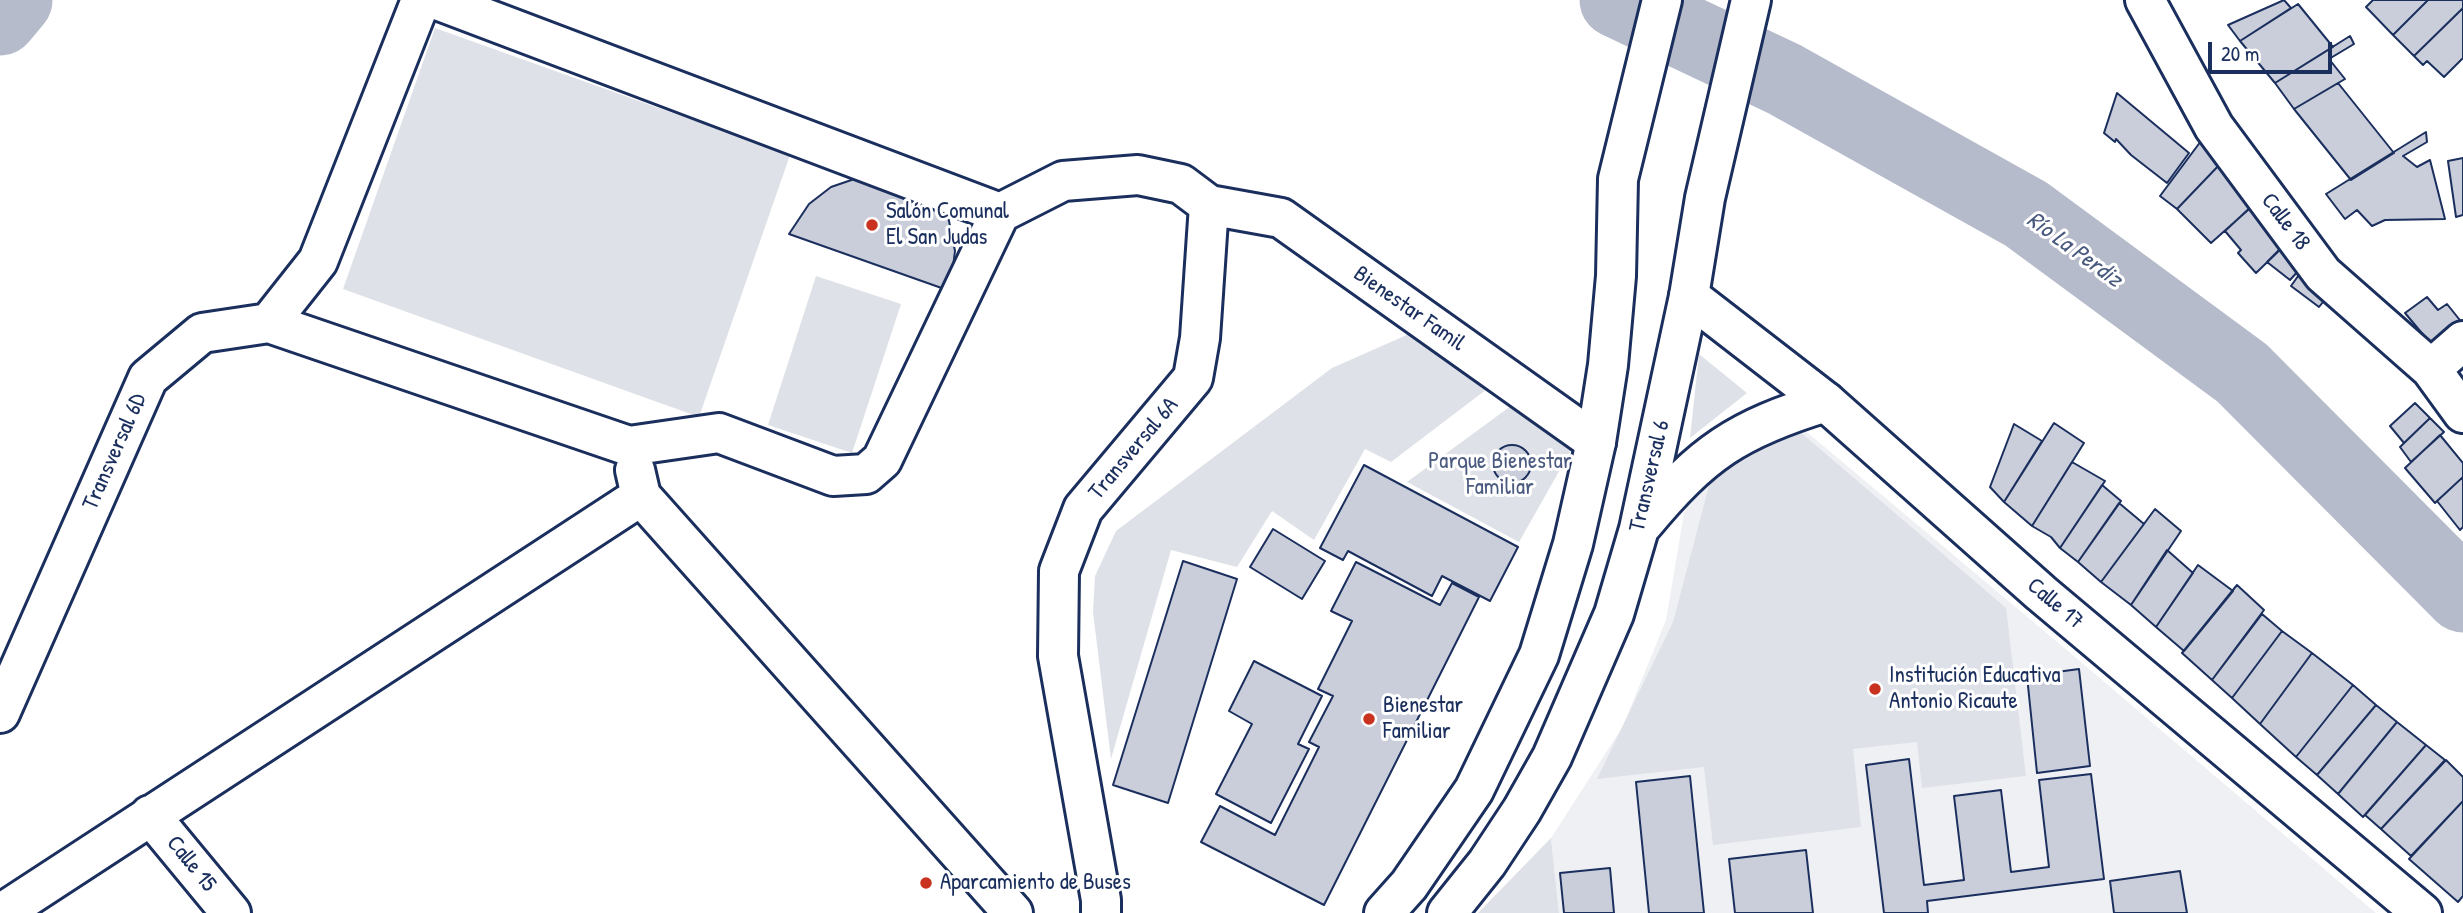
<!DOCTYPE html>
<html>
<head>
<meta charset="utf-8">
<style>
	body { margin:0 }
	#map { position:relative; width:2463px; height:913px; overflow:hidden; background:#fff; font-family:"Patrick Hand",sans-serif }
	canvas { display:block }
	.scale { position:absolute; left:2208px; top:42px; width:124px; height:32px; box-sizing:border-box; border:4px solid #1b2f5e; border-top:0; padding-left:9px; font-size:21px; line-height:24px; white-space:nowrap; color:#1b2f5e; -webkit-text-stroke:5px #fff; paint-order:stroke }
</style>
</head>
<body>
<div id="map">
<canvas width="2463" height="913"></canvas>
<div class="scale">20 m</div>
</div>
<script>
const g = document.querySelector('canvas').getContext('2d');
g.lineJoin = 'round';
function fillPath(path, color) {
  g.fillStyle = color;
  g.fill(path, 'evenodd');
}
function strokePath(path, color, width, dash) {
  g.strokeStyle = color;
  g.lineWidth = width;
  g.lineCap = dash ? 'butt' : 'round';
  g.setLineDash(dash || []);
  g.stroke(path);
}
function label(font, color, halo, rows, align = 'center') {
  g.font = font + ' "Patrick Hand",sans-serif';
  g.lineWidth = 6;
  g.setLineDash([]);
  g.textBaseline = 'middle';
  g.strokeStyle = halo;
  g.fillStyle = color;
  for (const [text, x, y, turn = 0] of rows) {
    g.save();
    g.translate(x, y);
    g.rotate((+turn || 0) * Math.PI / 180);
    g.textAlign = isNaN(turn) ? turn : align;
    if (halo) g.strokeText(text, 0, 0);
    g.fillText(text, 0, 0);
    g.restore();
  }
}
fillPath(new Path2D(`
	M1790 418 2068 651 2376 913H1559L1551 838 1623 726 1666 620 1684 513 1702 480Z`), '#eff0f4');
fillPath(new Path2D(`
	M435 28 790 155 699 417 343 289Z
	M816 276 901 304 852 453 768 425Z
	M1418 330 1491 386 1391 462 1365 449 1314 540 1272 511 1237 567 1171 550 1111 759 1093 612 1095 576 1116 531 1332 368Z
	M1699 354 1747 393 1690 438Z
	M1515 403 1574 445 1519 542 1407 482Z
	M1792 425 2006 608 2026 776 1922 788 1917 742 1853 749 1861 827 1713 845 1704 767 1597 779 1673 622 1710 482Z
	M1551 838 1559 913H1478Z`), '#dee1e7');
strokePath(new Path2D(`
	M1617 0 1784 79 2026 214 2242 373 2463 595
	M0 18 15 0`), '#b5bbca', 75);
const building = new Path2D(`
	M2284 0 2291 8 2240 41 2228 25Z
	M2373 0H2428L2393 35 2366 7Z
	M2428 0H2463V8L2414 56 2393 35Z
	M2298 4 2333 47 2275 83 2240 41Z
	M2463 8V58L2444 77 2427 61 2423 65 2414 56Z
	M2350 36 2354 44 2329 59 2345 79 2294 109 2275 83Z
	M2338 83 2394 153 2351 180 2294 109Z
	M2117 93 2189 153 2167 183 2131 155 2116 139 2115 142 2104 133Z
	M2426 132 2427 142 2403 156 2417 167 2430 160 2445 219 2385 220 2372 226 2357 210 2345 219 2326 194Z
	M2201 141 2223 161 2177 209 2160 196Z
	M2463 158V215L2456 217 2448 161Z
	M2222 162 2257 202 2211 243 2177 209Z
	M863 176 927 194 948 216 955 251 950 291 789 234 809 204 831 187Z
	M2255 203 2288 242 2256 273 2238 253 2241 250 2225 231Z
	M2282 247 2300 269 2290 280 2267 262Z
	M2308 262 2335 287 2319 307 2291 286Z
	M2427 297 2438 310 2447 304 2463 324 2436 350 2405 313Z
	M2415 403 2430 418 2404 443 2390 426Z
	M2430 418 2444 432 2411 462 2400 447Z
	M2054 423 2084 443 2032 526 2004 502Z
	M2014 424 2042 441 2004 502 1990 487Z
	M2440 435 2463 463V477L2435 503 2405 468Z
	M1493 464a19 19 0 1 1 38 0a19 19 0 1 1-38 0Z
	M2072 462 2105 481 2060 548 2051 537 2032 526Z
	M1364 465 1518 547 1490 601 1442 576 1432 596 1348 551 1343 560 1320 548Z
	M2463 477V527L2460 530 2437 501Z
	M2102 485 2121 501 2078 562 2060 548Z
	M2119 503 2144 524 2101 582 2078 562Z
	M2155 509 2181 531 2131 605 2101 582Z
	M1273 529 1325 561 1302 599 1250 567Z
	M2167 550 2193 573 2156 627 2131 605Z
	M1183 561 1237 579 1168 803 1113 785Z
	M1356 562 1440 605 1452 583 1479 597 1324 905 1201 842 1220 806 1275 835 1319 747 1309 742 1333 696 1318 689 1352 621 1331 611Z
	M2198 565 2233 591 2184 651 2156 627Z
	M2237 585 2264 610 2212 680 2182 653Z
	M2262 614 2282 631 2232 698 2212 680Z
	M2282 631 2312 653 2260 724 2232 698Z
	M2312 653 2353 685 2296 757 2260 724Z
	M1254 661 1322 696 1298 744 1309 749 1271 823 1216 794 1252 724 1229 711Z
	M2079 669 2090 766 2037 773 2027 676Z
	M2353 685 2376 705 2317 775 2296 757Z
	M2376 705 2397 722 2338 794 2317 775Z
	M2397 722 2426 745 2363 817 2338 794Z
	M2426 745 2445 760 2381 829 2365 815Z
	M1909 759 1924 885 1964 880 1954 796 2001 790 2011 872 2049 867 2039 780 2091 774 2104 879 1927 901 1928 913H1884L1866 765Z
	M2446 760 2463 777V801L2411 856 2381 829Z
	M1690 776 1704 913H1649L1636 782Z
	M2463 801V896L2458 902 2409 859Z
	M1806 850 1813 913H1735L1729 859Z
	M1610 868 1614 913H1564L1560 873Z
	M2180 871 2187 913H2114L2110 881Z`);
fillPath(building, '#caceda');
strokePath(building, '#1b2f5e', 2);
const street = new Path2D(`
	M437 0 1000 213
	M2145 0 2214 127 2323 274 2431 369 2463 413
	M1000 213 1063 181 1138 175 1181 184 1209 205 1281 218 1596 442
	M269 323 629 446 719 433 833 476 866 474 882 460 1000 213
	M2431 369 2463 341
	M635 470 641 496 1013 913
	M0 713 148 378 202 333 269 323 318 261 421 0
	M150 815 231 913
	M2 913 641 496
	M1101 913V900L1058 656 1059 571 1083 509 1193 378 1200 338 1209 205`);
const secondary = new Path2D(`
	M1689 296 1826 402 2041 593 2422 913`);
const primary = new Path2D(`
	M1643 524C1702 453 1737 429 1826 402
	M1384 913 1409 885 1474 790 1539 655 1573 544 1596 442 1608 365 1616 276 1618 179 1662 0
	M1447 913 1487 863 1522 810 1552 757 1614 614 1639 529 1689 296 1705 198 1751 0`);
strokePath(street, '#1b2f5e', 44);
strokePath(secondary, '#1b2f5e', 44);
strokePath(primary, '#1b2f5e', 44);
strokePath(street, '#fff', 38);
strokePath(secondary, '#fff', 38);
strokePath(primary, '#fff', 38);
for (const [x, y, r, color] of [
	[872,225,7,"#c8321e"],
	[1875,689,7,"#c8321e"],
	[1369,719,7,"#c8321e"],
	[926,883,7,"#c8321e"]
]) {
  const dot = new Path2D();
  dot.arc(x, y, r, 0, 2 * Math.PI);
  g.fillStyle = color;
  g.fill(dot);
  strokePath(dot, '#fff', 2.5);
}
label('23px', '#1b2f5e', '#fff', [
	["Salón Comunal",886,212],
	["El San Judas",886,238],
	["Institución Educativa",1889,676],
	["Antonio Ricaute",1889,702],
	["Bienestar",1383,706],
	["Familiar",1383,732],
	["Aparcamiento de Buses",940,883]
], 'left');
label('23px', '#1b2f5e', '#fff', [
	["Calle 18",2285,222,53],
	["Bienestar Famil",1409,309,35],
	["Transversal 6A",1134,449,-50],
	["Transversal 6D",115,452,-66],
	["Transversal 6",1650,476,-77],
	["Calle 17",2055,604,40],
	["Calle 15",191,864,51]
]);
label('23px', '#4c5c80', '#fff', [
	["Parque Bienestar",1500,462],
	["Familiar",1500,488]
]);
label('italic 24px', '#49597e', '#fff', [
	["Río La Perdiz",2074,250,36]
]);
</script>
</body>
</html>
